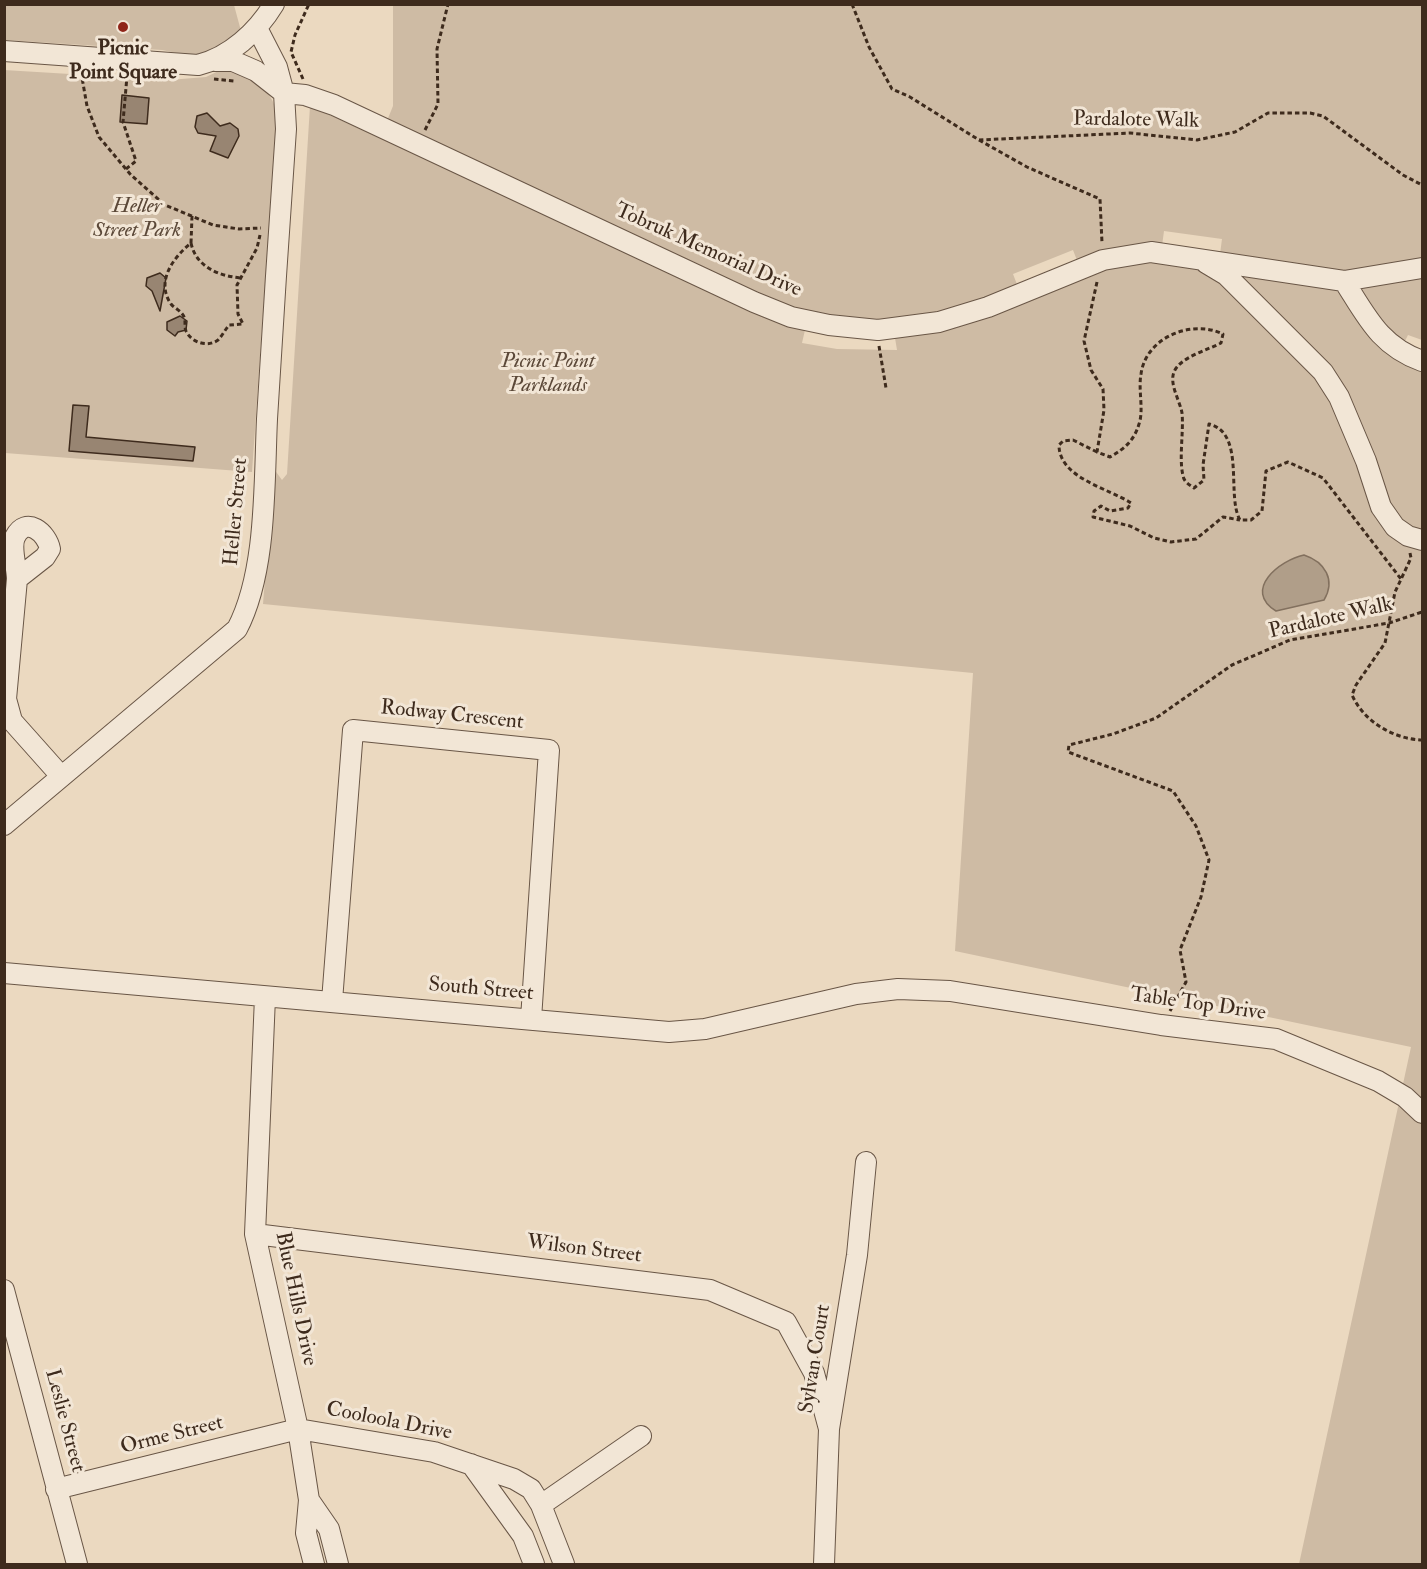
<!DOCTYPE html>
<html>
<head>
<meta charset="utf-8">
<style>
	body { margin:0 }
	#map { position:relative; width:1427px; height:1569px; overflow:hidden; background:#ebd9c0; font-family:"IM FELL Double Pica",serif }
	canvas { display:block }
	.frame { position:absolute; inset:0; border:6px solid #3e2b1d; pointer-events:none }
</style>
</head>
<body>
<div id="map">
<canvas width="1427" height="1569"></canvas>
<div class="frame"></div>
</div>
<script>
const g = document.querySelector('canvas').getContext('2d');
g.lineJoin = 'round';
function fillPath(path, color) {
  g.fillStyle = color;
  g.fill(path, 'evenodd');
}
function strokePath(path, color, width, dash) {
  g.strokeStyle = color;
  g.lineWidth = width;
  g.lineCap = dash ? 'butt' : 'round';
  g.setLineDash(dash || []);
  g.stroke(path);
}
function label(font, color, halo, rows, align = 'center') {
  g.font = font + ' "IM FELL Double Pica",serif';
  g.lineWidth = 6;
  g.setLineDash([]);
  g.textBaseline = 'middle';
  g.strokeStyle = halo;
  g.fillStyle = color;
  for (const [text, x, y, turn = 0] of rows) {
    g.save();
    g.translate(x, y);
    g.rotate((+turn || 0) * Math.PI / 180);
    g.textAlign = isNaN(turn) ? turn : align;
    if (halo) g.strokeText(text, 0, 0);
    g.fillText(text, 0, 0);
    g.restore();
  }
}
fillPath(new Path2D(`
	M4 5H234L241 31 238 37 205 54 192 56 162 50 5 40Z
	M393 5H1422V340L1408 335 1402 347 1422 356V1564H1299L1411 1047 955 951 973 673 263 604 274 469 282 480 287 474 310 106 380 138 393 106ZM1164 231 1222 239 1220 254 1162 246ZM1073 250 1078 263 1018 287 1013 274ZM805 330 860 338H895L897 350 837 349 802 343Z
	M229 66C251 78 271 87 277 113L252 472 5 453 4 70 169 80 206 77Z`), '#cebba4');
const water = new Path2D(`
	M1304 555C1325 562 1336 580 1324 600L1276 611C1242 590 1280 560 1304 555Z`);
fillPath(water, '#b09e89');
strokePath(water, '#82705e', 1.5);
const building = new Path2D(`
	M122 95 149 98 147 124 120 122Z
	M207 113 220 126 230 123 238 129 239 136 228 158 210 151 216 136 198 133 195 127 197 116Z
	M160 273 166 278 160 311 152 291 146 286 147 278Z
	M180 316 187 321 186 330 178 332 175 336 167 330V322Z
	M73 405 89 406 86 437 195 447 193 461 69 451Z`);
fillPath(building, '#988572');
strokePath(building, '#3e2b1d', 1.5);
const minor = new Path2D(`
	M4 51 198 65C230 57 257 32 274 4
	M215 61H233L256 71 284 93 305 95 334 105 754 302 791 317 829 325 878 330 939 322 988 307 1103 260 1151 252 1344 281 1422 268
	M1206 263 1226 275 1323 372 1339 397 1366 461 1381 507 1395 527 1408 536 1422 540
	M1344 281C1367 317 1380 346 1422 361
	M17 579 45 557 50 549C47 533 26 515 15 537 10 548 17 567 17 579L6 699 12 721 61 776
	M4 825 237 629C267 572 264 484 267 419 273 322 279 226 286 129L284 93 277 67 257 28
	M4 973 669 1032 705 1029 856 994 898 989 950 991 1161 1025 1276 1039 1378 1081 1405 1097 1422 1113
	M265 997 255 1234 298 1429 309 1500 306 1533 314 1564
	M332 1001 353 730 549 750 531 1019
	M255 1234 710 1290 786 1322 814 1373 829 1429
	M4 1290 77 1564
	M471 1464 523 1536 534 1564
	M56 1489 298 1429 434 1452 514 1479 531 1489 541 1505 564 1564
	M309 1500 329 1529 338 1564
	M541 1505 641 1436
	M824 1564 829 1429 857 1255 866 1162`);
strokePath(minor, '#695646', 22);
strokePath(new Path2D(`
	M852 4 869 47 892 89 910 97 979 140 1130 133 1197 140 1235 132 1268 113H1310L1323 116 1403 175 1422 185
	M81 72 87 106 99 137 131 175 165 205 213 225 239 229 261 228
	M214 79 234 81
	M303 79 291 52 295 35 309 4
	M425 130 438 104 437 49 448 4
	M979 140 1027 167 1100 199 1102 243
	M126 169 136 161 123 122 127 76
	M192 216 191 243C174 257 155 281 171 304 174 308 182 311 184 317 186 321 184 326 186 331 191 342 207 348 218 340 222 336 225 330 229 325L243 324 238 314 237 285 257 248 260 235
	M191 243C196 267 219 276 241 278
	M1097 282 1084 341 1091 370 1103 389 1104 410 1097 452 1110 457C1124 449 1134 441 1139 424 1144 410 1138 390 1141 374 1146 337 1192 319 1223 334L1221 343C1208 350 1180 357 1174 372 1169 384 1180 401 1182 413 1184 432 1178 462 1184 479 1186 483 1190 485 1194 488L1204 480 1203 465 1209 424C1246 433 1226 496 1240 520H1251L1262 511 1266 471 1288 462 1323 478 1401 579
	M879 346 886 388
	M1097 452 1073 440 1063 441 1059 445C1059 478 1108 488 1131 503L1128 508 1110 511 1101 506 1094 511 1093 517 1130 526 1154 538 1171 542 1196 539 1223 517 1240 520
	M1410 553 1411 558 1395 592 1385 643 1356 685 1352 695C1364 722 1394 739 1422 740
	M1170 1011 1186 982 1180 950 1201 897 1209 860 1196 826 1173 791 1068 752 1069 745 1113 734 1156 718 1232 665 1290 640 1389 623 1422 612`), '#3e2b1d', 3, [4.5, 3]);
strokePath(minor, '#f2e6d6', 20);
for (const [x, y, r, color] of [
	[123,27,6,"#8f2418"]
]) {
  const dot = new Path2D();
  dot.arc(x, y, r, 0, 2 * Math.PI);
  g.fillStyle = color;
  g.fill(dot);
  strokePath(dot, '#f2e6d6', 2);
}
label('bold 21px', '#3e2b1d', '#f2e6d6', [
	["Picnic",123,49],
	["Point Square",123,73]
]);
label('21px', '#3e2b1d', '#f2e6d6', [
	["Pardalote Walk",1136,121,1],
	["Tobruk Memorial Drive",708,251,24],
	["Heller Street",237,512,-85],
	["Pardalote Walk",1331,619,-13],
	["Rodway Crescent",452,716,6],
	["South Street",481,990,5],
	["Table Top Drive",1198,1005,8],
	["Wilson Street",584,1250,7],
	["Blue Hills Drive",295,1299,78],
	["Sylvan Court",816,1359,-81],
	["Leslie Street",64,1421,75],
	["Cooloola Drive",389,1422,11],
	["Orme Street",172,1436,-14]
]);
label('italic 21px', '#5b4838', '#f2e6d6', [
	["Heller",137,207],
	["Street Park",137,231],
	["Picnic Point",548,362],
	["Parklands",548,386]
]);
</script>
</body>
</html>
